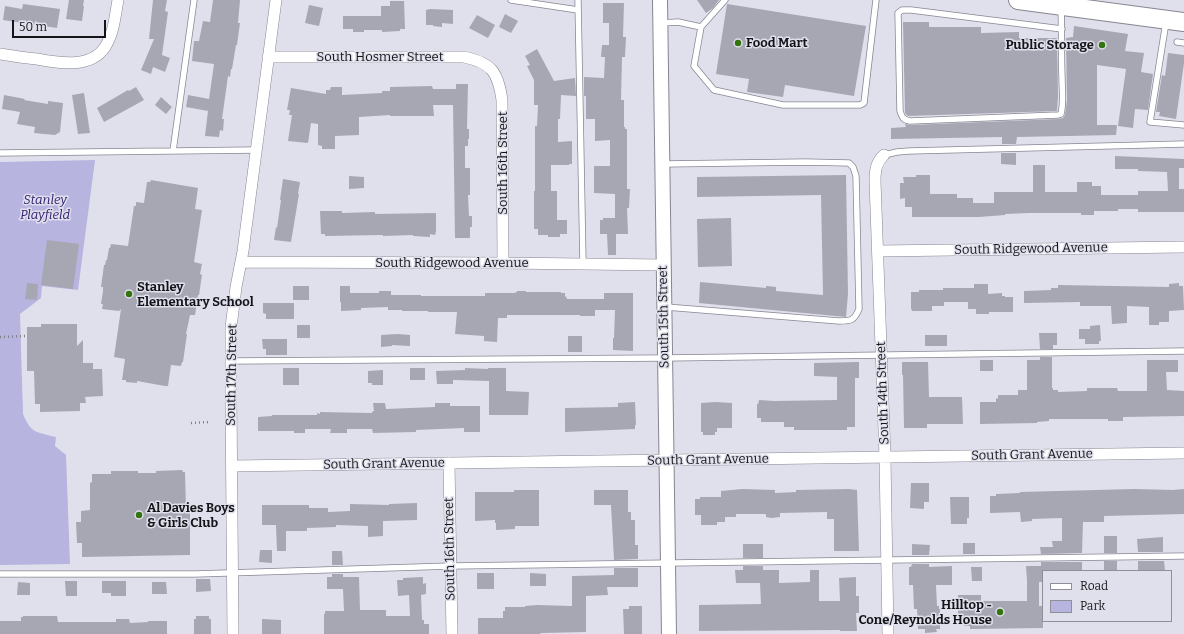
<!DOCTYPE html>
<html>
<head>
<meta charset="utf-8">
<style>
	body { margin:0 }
	#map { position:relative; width:1184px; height:634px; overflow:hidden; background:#e0e0ed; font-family:Bitter,serif }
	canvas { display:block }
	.legend { position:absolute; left:1042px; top:570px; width:130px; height:52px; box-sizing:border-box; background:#e0e0ed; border:1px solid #8f8f98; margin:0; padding:5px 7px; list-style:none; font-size:12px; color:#151519 }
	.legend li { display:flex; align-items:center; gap:8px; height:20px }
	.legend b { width:20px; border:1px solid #8f8f98 }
	.scale { position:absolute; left:12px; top:20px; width:94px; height:18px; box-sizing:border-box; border:2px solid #151519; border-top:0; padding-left:5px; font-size:12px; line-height:14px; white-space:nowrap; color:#151519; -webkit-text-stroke:3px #e0e0ed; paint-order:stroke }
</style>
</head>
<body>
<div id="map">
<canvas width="1184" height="634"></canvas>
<ul class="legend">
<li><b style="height:5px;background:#fff"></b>Road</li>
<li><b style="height:11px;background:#b7b4df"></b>Park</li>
</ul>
<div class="scale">50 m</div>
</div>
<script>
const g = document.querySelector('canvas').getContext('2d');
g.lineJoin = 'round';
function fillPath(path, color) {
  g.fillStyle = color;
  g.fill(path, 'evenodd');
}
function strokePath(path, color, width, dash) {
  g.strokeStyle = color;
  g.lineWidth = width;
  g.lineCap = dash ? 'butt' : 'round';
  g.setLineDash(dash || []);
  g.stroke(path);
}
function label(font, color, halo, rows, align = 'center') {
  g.font = font + ' Bitter,serif';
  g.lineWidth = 3;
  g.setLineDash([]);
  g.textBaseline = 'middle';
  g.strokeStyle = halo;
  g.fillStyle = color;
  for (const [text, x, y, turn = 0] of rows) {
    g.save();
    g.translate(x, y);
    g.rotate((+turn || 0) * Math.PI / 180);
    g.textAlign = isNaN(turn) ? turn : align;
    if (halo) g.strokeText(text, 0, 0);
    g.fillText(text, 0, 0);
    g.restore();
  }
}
fillPath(new Path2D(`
	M95 160 78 290 42 286 41 298 20 314 23 414C31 434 37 432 56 437L55 446 66 455 70 564 0 565V162Z`), '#b7b4df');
fillPath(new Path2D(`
	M69 0H84L83 6H84L82 21 66 19Z
	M153 0H167L165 11 168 12 162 55 170 58 165 72 153 67 151 74 141 70 154 39H149Z
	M213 0H240L238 23H240L237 45H236L232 69H231L230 77 228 76 222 119H224L223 131 220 130 219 137 205 136 208 111 186 107 188 95 209 99 214 64 192 61 194 41H199L203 21 210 22Z
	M697 0H719L713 8 706 13Z
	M390 1H404L405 29H400V31L382 32V30H364V32H353V29H343V16H381V6H390Z
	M603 3H624L623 37H626L625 57H622L621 100H624V127H625V129H627V189H630L629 208H627L628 234H616V255H608L607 234H600V220H603V218H615V194L594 193V166H610V140L595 141V119H586V96H584V77L604 78 605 57H601L602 45H609V23H603Z
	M23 4 60 9 57 28 3 20 5 6 22 9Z
	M727 4 866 26 854 96 785 85 783 97 747 92 749 79 716 74Z
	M309 5 323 8 319 26 305 23Z
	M430 9 453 10V24L442 23V27L433 26V25H426V10Z
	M505 14 518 21 511 33 499 27Z
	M477 15 495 25 488 38 469 28Z
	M903 22H929V27H981V33L1019 32V38H1057L1058 96 1057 111 908 116 905 113Z
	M1074 26 1128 34 1125 51 1144 53 1141 72 1153 74 1148 110 1135 109 1133 128 1118 126 1126 69 1097 65V125H1117L1116 135 1017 137 1016 144H1002V137L891 139V128L906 127 905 124 910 125 1058 119 1063 118 1065 115 1067 100 1066 38 1073 37Z
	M537 49 554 81 575 78 576 96 561 95 560 119H558V142L572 141V164H569V165H551V191H557V220H567V234H560V237H548V235H538V229H534V191H535V126H537L538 105H534V80L527 66 530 65 525 56Z
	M1168 53 1184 55V63L1176 119 1159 116 1160 112H1156L1162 75 1165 76Z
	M456 84H468L467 129H469V139H468V146H465V168H470V195H468L469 216H472V227H470V238H455L453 105H433L434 116H390V115L359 117V135L335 136V149H322V146L318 145V124L311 123 308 143 288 141 292 115H289L290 110H287L291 88 326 94V90H330L331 87H342V95L382 93V91H390V87L432 86 433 89H456Z
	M136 87 144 100 104 122 97 108 128 90 129 91Z
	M84 93 90 133 78 134 72 95Z
	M4 95 25 99 24 100 48 104V101L63 103 60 132 55 135 34 133 35 127 17 124 20 112 2 109Z
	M161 97 172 107 166 114 155 105Z
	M1001 153H1016V165L1001 164Z
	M1115 156 1184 159V168H1179V189H1184V212H1138V209H1118V211H1094V215H1081V213H1029L1005 214V215L979 217H912V207H905V198L900 199V183H904L903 177H916V175H930V194H957V198H973V203H994V192H1033V165H1045V192H1077V182H1092V186H1101V195H1138V191H1168L1167 172 1138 171V169H1115Z
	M846 175 848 294 846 317 699 303 700 282 766 288V286L776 287V291L823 295 821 195 697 197V177Z
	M349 176 364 177V188L349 189Z
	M283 179 300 182 298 194H299L291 242 274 240 276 227 277 228 281 200H280Z
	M151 180 198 188 195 209 202 210 194 262 202 264 200 274 202 275 199 295H198L195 315H190L186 334H187L183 362H182L181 366 171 365 168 386H165L137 381V383L126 382V380H122L125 359 114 357 121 309 119 311 102 309 103 304H101L103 291V287H101L104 265H105L106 260H107L109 248H110L111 244 128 246 134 206H136V202L144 203 147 182H150Z
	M320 211H342V213L375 212V214L436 213V231L435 235 430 234V237L413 236V235L383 236V235L325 236V234H321Z
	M731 218 732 266 698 267 697 219Z
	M47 240 79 244 73 289 41 285Z
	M27 283 38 284 37 300 25 299Z
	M1179 283V286H1183L1184 310 1169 311V322H1159V325H1149V307L1127 306V323L1112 324 1111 306H1080V302L1024 303V291L1051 290V288H1058V285L1169 287V284Z
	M974 284H988V294L1002 293V296H1005V297H1013V312H989V314H976V309H968V302H944V306H932V311H912L911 308V292H919V290H943V288H974Z
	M293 286H309V300H293Z
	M340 286H350V293H379V291H391V295H421V296H485V293H514L517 292V291H526V292H561V293H565V297L566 296 567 299H604V293H633V351L613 350V338H614L615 310H595V316H580V315H507V318H498L497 342 484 341V336L455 334 457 312H428V311H402V310H388V307L361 308V310L341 311V302H340Z
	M263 303H294V319H266V314L263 313Z
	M41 324H77V346L83 340V363H93V369H102L103 396 85 397 86 403H80V411L40 412V404H35L34 371H27V327H41Z
	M297 325H310V338H297Z
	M1100 325 1101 341H1099V344H1085V339H1079V329H1090V326Z
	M1039 333H1057V345H1053V349H1040Z
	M398 334 410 335V346L392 345V346L381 347V335Z
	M925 335H947V346H925Z
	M568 336H582V352H568Z
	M262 339H287V355H266V349H263Z
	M1040 357H1052V388H1053V390H1058V392L1087 391V388H1117L1118 391H1147V360H1178V372H1166L1167 390 1184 391V416L1123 417V421H1108V419H1049V421L1037 422V423L980 424V402H996V398L998 399V395H1018V390H1027V360H1040Z
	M980 360H993V371H980Z
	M859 362V378H855V427H847V430H794V427H784V422H761V418H757V404H758L759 400 774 401 837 400V377L814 376V363Z
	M902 362H928L929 397H962L963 424H927V428H904L903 375H902Z
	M283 368H299V385H283Z
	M410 368H425V380H410Z
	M465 368 488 369V368H506V391L529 392 528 415H489V381L453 380V384H437L436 371 465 370Z
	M383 370V385H372V383H368V371Z
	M635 402 636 425H635V429L565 432V408L618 407V403Z
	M715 402 732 403V428H717V432H715V435H703V432H701V403Z
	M373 403H385L386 409 435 407V403H450V406H480V432H464V428L416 430V432L373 433 372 429H347V433H330L331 429H305V433H294V431H258V417L272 416V415H317V413L320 414V412L372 413V412L374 411Z
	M182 470 183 472H185L186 509H190V555L82 557V543H77L76 522H81V511L90 510V483L92 482V474H111V471H138V473H156V471Z
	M911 483H929V502H924V509L910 508Z
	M742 489 775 490V493L796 492V490L849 489 857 490 859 551H834V519H827V512L780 513V517L771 518 766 517V514H736V517H725V522H717V525H701V515H695V499H700V497H721V491Z
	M1134 489 1173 490 1184 489V514L1104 516V522H1083L1082 553 1041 554 1040 547H1053L1052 541H1062V518L1032 519V521L1021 522 1020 512 990 513V496H996V494L1020 493V492Z
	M514 490H539V526H515V529L496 530V523H495V520L475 521V492H514Z
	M594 490H628V512H631V520H635V545H638V559L614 560 611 505H594Z
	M950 497H969V518H967V524H951Z
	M417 503V520L383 521V536L368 537V526L336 525V527L307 528V531H286V551H277L276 525H262V505H309V508H328V512L350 511V504L389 505V504Z
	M1104 536H1117V553H1104Z
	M1163 537V552H1138L1137 539Z
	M963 543H975V554H963Z
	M743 544H763V558H743Z
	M912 544 930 545 929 555H912Z
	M260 550H272V563L259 562Z
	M332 551H342L343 565H332Z
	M1104 561H1117V571H1104Z
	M1138 561H1164L1165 571H1138Z
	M1041 562H1082V571H1043V582H1039V606H1043V628L970 629V626H964V618H958V595H981V601H1027V580L1026 566H1041Z
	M912 564H929V567L952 566V585H936L937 606H939V609H940V629H936L937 632 925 633V629H918L917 609H914L913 585H909V567H911Z
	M743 566H763V570H779V583L810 582V570H819V601H840L839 578 856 577V596H859V613H856L857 631H840V630L699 631V605L761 604 760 583H736L735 570H743Z
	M971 567H982V581H972Z
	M614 568H638V587H607L608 595 586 596V632L542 633 539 634H478V618H503V611H505V607H525V606L537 605 572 606V576L614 575Z
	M477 573H494V589H477Z
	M530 573 546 574V586H530Z
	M332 574H343V577H359L360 610H386V616H410L409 595 398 596 397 580H403V578L423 577V584L426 583V594L421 595 422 620H424V624H429V634H324V614H325V611H344L343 589H327V577H332Z
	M196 579H210L211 591 196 592Z
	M65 581H77V596H66Z
	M102 581H126V596H111V593H102Z
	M18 582 30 583V595H17Z
	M152 582H166L167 594H152Z
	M629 606H642V634H624L623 609H629Z
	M23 616H57L58 622H116V619H129L130 623 148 622V621H167V634H0V621H21V617H23Z
	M196 616H209V619H211V634H194V619H196Z
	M262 619 281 620V634H262Z`), '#a7a7b3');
const service = new Path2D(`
	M511 0 578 10
	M578 0 583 264
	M725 0 701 27 694 66 714 90 783 105H860L864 103 876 0
	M1061 8C1062 31 1061 54 1062 77 1062 89 1064 102 1061 114L1058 115 910 121C903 120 902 117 900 111L898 13 902 10H911L1062 29
	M1166 22 1150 122 1184 125
	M661 23 678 22 701 27
	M1177 42 1184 43
	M173 151 194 0
	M0 153 256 150
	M884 155 897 152 909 151 1184 144
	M663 164 805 162 849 163 853 167 856 176 859 309C854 321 851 321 839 321L666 307
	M231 361 665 358 1184 351
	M0 574H195L451 566 1184 556`);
const minor = new Path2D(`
	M0 54C12 56 24 58 37 59 58 63 91 69 105 47 114 33 115 16 118 0
	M268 57H464C492 63 498 72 502 100L503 263
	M884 155C876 162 875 171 875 181L885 457 888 634
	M878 251 1184 247
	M241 262 503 263 664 265
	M449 463 452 634
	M232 466 1184 453
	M233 634 231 400V327L236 287 243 251 276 0`);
const tertiary = new Path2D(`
	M660 0 669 634`);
const primary = new Path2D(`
	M1018 0 1184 22`);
strokePath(service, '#868692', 7);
strokePath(minor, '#868692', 12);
strokePath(tertiary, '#868692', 16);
strokePath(primary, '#868692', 20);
strokePath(new Path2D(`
	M0 337 25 336
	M191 423 210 422`), '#7f7f87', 2.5, [1, 3]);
strokePath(service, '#fff', 5.5);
strokePath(minor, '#fff', 11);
strokePath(tertiary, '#fff', 14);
strokePath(primary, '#fff', 18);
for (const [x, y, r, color] of [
	[738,43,4,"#34740f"],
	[1102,45,4,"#34740f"],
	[129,294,4,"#34740f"],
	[139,515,4,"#34740f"],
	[1000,612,4,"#34740f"]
]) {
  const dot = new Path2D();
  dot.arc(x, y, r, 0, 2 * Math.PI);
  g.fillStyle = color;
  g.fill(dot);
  strokePath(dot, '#e0e0ed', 1.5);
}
label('bold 13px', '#151519', '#e0e0ed', [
	["Food Mart",746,43],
	["Public Storage",1094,45,"right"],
	["Stanley",137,287],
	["Elementary School",137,302],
	["Al Davies Boys",147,508],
	["& Girls Club",147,523],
	["Hilltop -",992,605,"right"],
	["Cone/Reynolds House",992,620,"right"]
], 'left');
label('13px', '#151519', '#e0e0ed', [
	["South Hosmer Street",380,57],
	["South 16th Street",503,163,-90],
	["South Ridgewood Avenue",1031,249,-1],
	["South Ridgewood Avenue",452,263],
	["South 15th Street",664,317,-91],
	["South 17th Street",232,375,-89],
	["South 14th Street",883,393,-92],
	["South Grant Avenue",1032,455,-1],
	["South Grant Avenue",708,460,-1],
	["South Grant Avenue",384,464,-1],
	["South 16th Street",450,549,-91]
]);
label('italic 13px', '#332070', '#e0e0ed', [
	["Stanley",45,200],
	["Playfield",45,215]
]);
</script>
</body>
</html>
